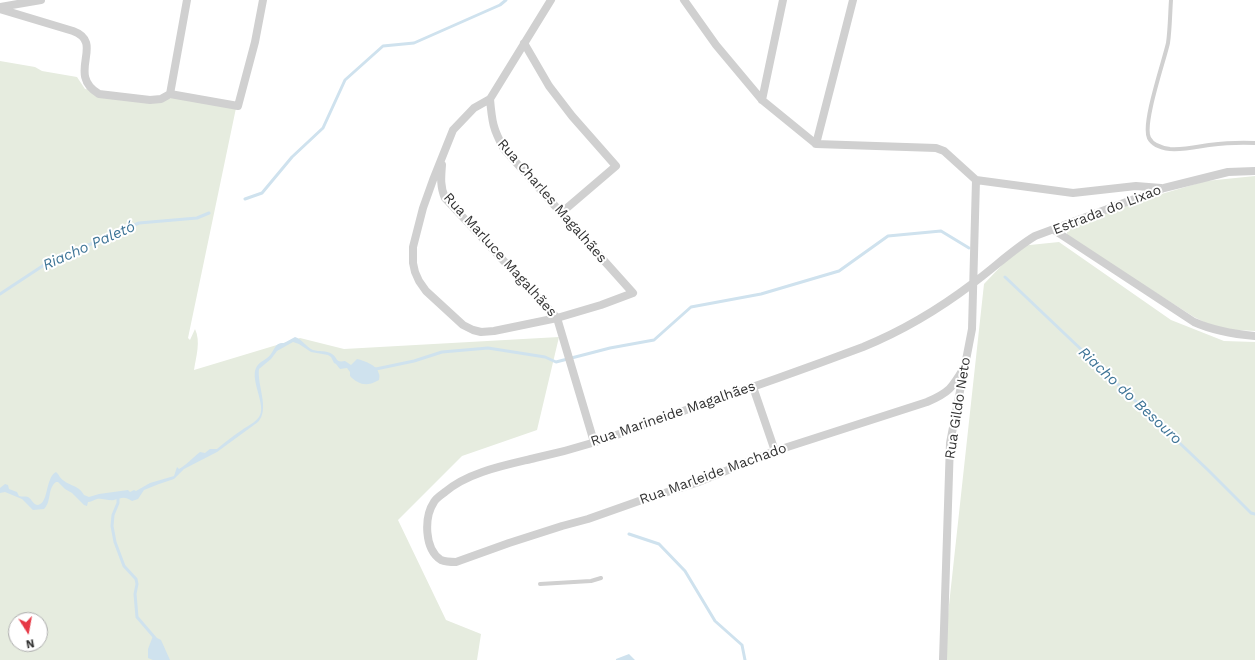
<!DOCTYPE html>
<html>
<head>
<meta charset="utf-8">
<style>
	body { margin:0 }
	#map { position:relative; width:1255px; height:660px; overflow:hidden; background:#fff; font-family:"Work Sans",sans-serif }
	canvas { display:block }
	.north { position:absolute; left:8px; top:612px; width:40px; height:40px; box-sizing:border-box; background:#fff; border:1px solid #adadad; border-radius:50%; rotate:169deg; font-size:11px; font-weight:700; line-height:16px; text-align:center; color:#333 }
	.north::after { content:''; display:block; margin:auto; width:14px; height:18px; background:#e63946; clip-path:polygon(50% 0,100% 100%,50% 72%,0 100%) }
</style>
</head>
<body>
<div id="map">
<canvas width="1255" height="660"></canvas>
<div class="north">N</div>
</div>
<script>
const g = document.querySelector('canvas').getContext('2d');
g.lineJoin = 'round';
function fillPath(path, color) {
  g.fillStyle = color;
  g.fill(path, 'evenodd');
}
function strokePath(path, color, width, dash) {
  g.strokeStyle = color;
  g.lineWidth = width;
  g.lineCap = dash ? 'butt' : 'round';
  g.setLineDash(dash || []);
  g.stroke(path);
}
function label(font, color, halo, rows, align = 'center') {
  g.font = font + ' "Work Sans",sans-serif';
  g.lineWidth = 4;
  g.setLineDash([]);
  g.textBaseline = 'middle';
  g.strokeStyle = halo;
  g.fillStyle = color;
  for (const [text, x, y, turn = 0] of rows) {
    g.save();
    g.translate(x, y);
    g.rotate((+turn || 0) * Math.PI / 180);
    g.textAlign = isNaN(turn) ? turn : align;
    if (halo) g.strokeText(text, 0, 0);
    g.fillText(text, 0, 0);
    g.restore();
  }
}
fillPath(new Path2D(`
	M0 61 35 67 42 71 77 77 85 89 168 99 174 97 236 108 188 338 190 340 195 329C201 341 196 357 194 370L300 338 344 349 559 337 537 430 462 456 398 520 446 620 481 634 477 660H0ZM16 620H40V644H16Z
	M1255 176V331L1218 329 1194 317 1074 241 1067 234V229L1069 227 1134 202 1206 181Z
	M1059 242 1171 320 1224 341 1255 342V660H943L984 284 1020 246Z`), '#e6ecdf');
fillPath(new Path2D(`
	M295 337C302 339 306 347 313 350 319 352 326 350 332 354 338 358 335 363 345 361L351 365 357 359C365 361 377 365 379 374 380 376 379 378 379 380 367 387 359 385 350 376V372L347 368 340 369 336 364 334 363 331 357 328 355 311 352 299 344 293 342 277 351 271 359 259 369C257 386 270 409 258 422L217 452 184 469 174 479 159 484 144 490 138 499 132 501C124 496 122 498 114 500 109 501 102 498 97 499 93 500 91 502 88 502L87 506 84 505 72 493 65 489 58 482H56C47 489 52 501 44 509L33 510 22 499 5 492 0 493V488L5 484 8 485 9 489 17 492 19 496C22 497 25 496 28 497 32 499 33 505 38 505 49 503 45 478 56 472L58 474C65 487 78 483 84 495L89 497 99 494 128 490 130 492 134 490 136 491 150 483 174 476 177 467 179 469C184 467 195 456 200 452L205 453 210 449H217C225 442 233 436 242 430 247 426 255 423 259 417 267 406 250 381 256 368 259 361 267 360 271 354 275 348 276 342 284 343Z
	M153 636 161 640 170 660H153L148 658V649Z
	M629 654 635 660H616V659Z`), '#cfe2ee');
strokePath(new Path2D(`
	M245 199 262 193 292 157 323 128 345 80 383 46 414 43 500 5 506 0
	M1005 277 1208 470 1251 513 1255 514
	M0 294 47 263 139 223 197 218 209 213
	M372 368 376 369 414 361 442 352 488 348 545 357 556 362 610 348 654 340 691 307 761 294 839 271 888 236 941 231 969 248
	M118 495V503L113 515 112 526 115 542 124 566 136 579 137 584 135 594 137 617 155 638
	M629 534 659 544 685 571 715 621 742 645 745 660`), '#cfe2ee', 3);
strokePath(new Path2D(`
	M1171 0C1170 14 1170 29 1168 43 1164 61 1142 124 1149 138 1153 146 1162 148 1170 149 1183 150 1196 147 1209 145 1225 143 1239 142 1255 143
	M540 584 591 581 601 578`), '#d0d0d0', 4);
strokePath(new Path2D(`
	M684 0 716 45 762 100 816 144 936 148 944 151 976 180 1073 193 1136 186 1161 188
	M0 7 41 0
	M0 9 73 31C106 43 65 74 99 94L150 100 161 99 170 94 187 0
	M524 43 549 86 572 116 616 166 561 213
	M170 94 238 106 255 42 263 0
	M490 99C492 122 493 129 504 149L633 293 601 305 557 318 494 331 481 332 473 330 463 325 426 291 419 281 415 272 413 263V247L423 208 433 180 453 130 474 108 490 99 551 0
	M762 100 783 0
	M816 144 853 0
	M442 165C441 177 440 187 445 198L557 318 594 442
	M1054 230 1194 322C1214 331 1233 334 1255 336
	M965 366C952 388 950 392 927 402L775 451 696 483 639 501 588 519 562 526 509 543 456 562C450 562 446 562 441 560 424 549 424 517 434 502 436 498 441 495 445 492 468 472 506 465 535 458 554 454 573 449 592 443 627 432 661 419 694 407 751 388 807 368 863 347 902 331 939 309 972 284 994 268 1012 250 1035 236L1164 188 1228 172 1255 171
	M753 387 775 451
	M943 660 950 443 972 329 976 180`), '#d0d0d0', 8);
label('14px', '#333', '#fff', [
	["Rua Charles Magalhães",552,201,49],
	["Estrada do Lixao",1107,210,-21],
	["Rua Marluce Magalhães",500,255,48],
	["Rua Gildo Neto",958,408,-81],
	["Rua Marineide Magalhães",673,414,-19],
	["Rua Marleide Machado",713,474,-20]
]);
label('italic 15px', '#3f7597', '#fff', [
	["Riacho Paletó",89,246,-24],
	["Riacho do Besouro",1130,396,43]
]);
</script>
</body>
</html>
